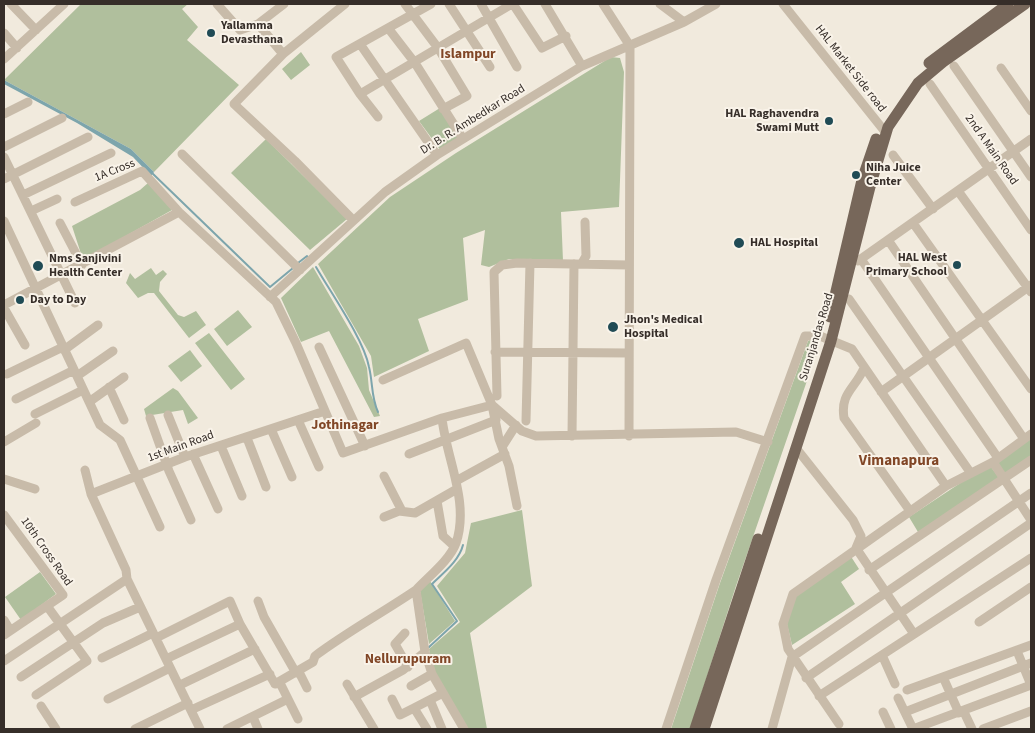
<!DOCTYPE html>
<html>
<head>
<meta charset="utf-8">
<style>
	body { margin:0 }
	#map { position:relative; width:1035px; height:733px; overflow:hidden; background:#f1eadd; font-family:"Source Sans 3",sans-serif }
	canvas { display:block }
	.frame { position:absolute; inset:0; border:5px solid #362e29; pointer-events:none }
</style>
</head>
<body>
<div id="map">
<canvas width="1035" height="733"></canvas>
<div class="frame"></div>
</div>
<script>
const g = document.querySelector('canvas').getContext('2d');
g.lineJoin = 'round';
function fillPath(path, color) {
  g.fillStyle = color;
  g.fill(path, 'evenodd');
}
function strokePath(path, color, width, dash) {
  g.strokeStyle = color;
  g.lineWidth = width;
  g.lineCap = dash ? 'butt' : 'round';
  g.setLineDash(dash || []);
  g.stroke(path);
}
function label(font, color, halo, rows, align = 'center') {
  g.font = font + ' "Source Sans 3",sans-serif';
  g.lineWidth = 4;
  g.setLineDash([]);
  g.textBaseline = 'middle';
  g.strokeStyle = halo;
  g.fillStyle = color;
  for (const [text, x, y, turn = 0] of rows) {
    g.save();
    g.translate(x, y);
    g.rotate((+turn || 0) * Math.PI / 180);
    g.textAlign = isNaN(turn) ? turn : align;
    if (halo) g.strokeText(text, 0, 0);
    g.fillText(text, 0, 0);
    g.restore();
  }
}
fillPath(new Path2D(`
	M81 4H188L182 9 198 27 187 40 239 85 154 172 131 149 4 80Z
	M301 52 310 65 291 80 282 69Z
	M611 57 620 58 624 72 619 207 561 212 563 261 509 259 489 267 481 265 485 230 463 238 468 300 418 319 429 351 374 377 371 356 318 264 390 197 456 153Z
	M440 108 459 140 441 151 419 121Z
	M266 139 347 219 310 250 231 173Z
	M148 183 172 210 83 260 72 226 140 190Z
	M313 267 359 346 367 368 369 390 380 416 374 417 329 331 301 342 281 298Z
	M151 268 156 275 163 270 167 274 160 282 159 291 178 315 184 317 196 311 206 325 189 338 154 293H148L138 298 126 283 130 273 135 279Z
	M238 310 252 327 227 346 214 329Z
	M209 333 245 379 231 390 195 343Z
	M814 338 819 346 736 586 690 729H671L720 583 808 341Z
	M190 350 202 366 181 382 168 366Z
	M173 388 178 391 198 418 188 424 183 410 146 416 144 409Z
	M1031 437V459L1005 475 997 463Z
	M991 467 1000 479 918 532 909 517 971 476Z
	M522 510 532 586 470 633 487 729H468L432 667 429 649 460 622 437 586 465 553 471 523Z
	M850 555 859 569 841 582 855 604 792 645 787 624 795 596Z
	M40 572 56 594 21 620 5 597Z
	M430 581 455 621 429 644 420 591Z`), '#b0bf9d');
fillPath(new Path2D(`
	M4 80 131 149 154 172 151 176 133 157 77 123 4 84Z`), '#7da5ac');
strokePath(new Path2D(`
	M151 172 270 287 293 268
	M298 263 307 256 308 258
	M316 267C331 293 364 340 369 367 373 383 371 397 378 412
	M428 648 457 621 432 584C443 573 459 561 463 545`), '#7da5ac', 2);
strokePath(new Path2D(`
	M11 4 36 30
	M217 4 240 30 258 24
	M345 4 283 54 234 104 295 161 353 220
	M405 4 438 48 467 96 443 109
	M449 4 490 67
	M481 4 517 67
	M513 4 542 48 566 36
	M545 4 582 66
	M603 4 630 46 629 436
	M660 4 684 22
	M783 4 886 133
	M388 28 415 63 463 139
	M4 33 17 48
	M360 44 437 155
	M283 54 258 24 284 4
	M4 59 64 4
	M954 66 1031 177
	M1001 68 1031 111
	M930 84 1031 230
	M360 94 512 4
	M4 114 28 102
	M378 117 360 94 336 57 431 4
	M4 147 62 118
	M182 154 300 270
	M893 155 933 209
	M4 157 75 303
	M4 179 88 137
	M958 191 1031 292
	M23 195 111 153
	M75 202 142 171 179 212 276 302 296 343 343 453 442 418 492 405
	M31 211 57 199
	M4 221 100 425 120 440 160 527
	M60 223 82 265
	M913 223 1031 389
	M888 240 1024 439
	M861 259 998 458
	M858 261 1031 139
	M582 263 586 256 585 222
	M270 297 385 192 437 155 582 66 684 22 716 4
	M849 299 970 472
	M4 305 179 212
	M4 308 25 345
	M319 347 365 446
	M64 350 98 325
	M495 352 629 353
	M864 368C855 389 840 393 844 418L910 511
	M7 374 63 347
	M77 376 113 351
	M383 380 466 343 492 405 499 439 509 466 517 506
	M109 387 124 420
	M881 392 1031 285
	M497 396 494 272 502 265 517 263 629 265
	M16 399 74 370
	M89 402 124 377
	M492 405 522 431 536 436 736 432 768 442
	M35 414 83 390
	M168 415 185 457
	M150 418 169 471 191 520
	M442 418C446 458 470 502 456 543 450 560 428 577 416 590L425 652 432 674 464 729
	M298 420 319 467
	M526 421 530 263
	M271 429 292 477
	M572 436 574 264
	M247 438 266 487
	M4 442 36 423
	M221 446 242 496
	M502 447 516 425
	M796 448 853 520 861 536 856 548 914 634
	M193 454 218 509
	M409 454 496 420
	M993 462 1031 520
	M85 470 91 494
	M384 476 402 511
	M4 479 35 489
	M456 481 505 454
	M437 501 443 536 454 546
	M4 515 63 595 4 635
	M384 517 399 511 415 513 457 489
	M869 570 1031 460
	M258 601 264 617 296 673
	M4 620 10 630
	M979 622 1031 587
	M405 633 395 644 408 667
	M156 638 230 601 240 624 275 684
	M1017 651 1031 685
	M882 655 895 684
	M102 658 153 633
	M166 659 240 624
	M4 661 127 579
	M299 672 307 688
	M21 677 103 623 140 607
	M943 677 959 713
	M806 678 1031 523
	M347 684 374 729
	M180 685 255 649
	M411 686 432 674
	M907 690 1031 645
	M36 695 87 661 47 606
	M819 696 1031 558
	M354 697 403 670 425 652
	M898 698 913 729
	M108 699 170 668
	M392 699 400 715 414 708
	M430 700 442 729
	M41 706 56 729
	M191 710 270 674
	M883 712 891 729
	M905 712 1031 663
	M964 712 972 729
	M253 717 258 729
	M298 719 280 683 275 684 313 662 315 656C347 632 382 613 416 590
	M839 724 788 649 783 624 793 594 946 486 993 462 1031 434
	M135 729 188 703
	M200 729 127 579 126 570 91 494 185 457 325 411
	M227 729 288 699
	M427 729 414 708 443 693
	M666 729 716 580 805 336H820L852 349 946 486
	M772 729 792 657 1031 493
	M913 729 1031 685
	M983 729 1031 711`), '#c8bba9', 9);
strokePath(new Path2D(`
	M929 63 1008 4
	M830 317 862 180 876 139
	M695 729 758 539
	M704 729 831 341 870 187 888 127 918 83 943 62 1025 4`), '#77675a', 11);
for (const [x, y, r, color] of [
	[211,33,5,"#204b55"],
	[829,121,5,"#204b55"],
	[856,175,5,"#204b55"],
	[739,243,6,"#204b55"],
	[957,265,5,"#204b55"],
	[38,266,6,"#204b55"],
	[20,300,5,"#204b55"],
	[613,327,6,"#204b55"]
]) {
  const dot = new Path2D();
  dot.arc(x, y, r, 0, 2 * Math.PI);
  g.fillStyle = color;
  g.fill(dot);
  strokePath(dot, '#f9f3e9', 2);
}
label('bold 12px', '#362e29', '#f9f3e9', [
	["Yallamma",221,26],
	["Devasthana",221,40],
	["HAL Raghavendra",819,114,"right"],
	["Swami Mutt",819,128,"right"],
	["Niha Juice",866,168],
	["Center",866,182],
	["HAL Hospital",750,243],
	["HAL West",947,258,"right"],
	["Primary School",947,272,"right"],
	["Nms Sanjivini",49,259],
	["Health Center",49,273],
	["Day to Day",30,300],
	["Jhon's Medical",624,320],
	["Hospital",624,334]
], 'left');
label('12px', '#362e29', '#f9f3e9', [
	["HAL Market Side road",850,69,52],
	["Dr. B. R. Ambedkar Road",473,120,-32],
	["2nd A Main Road",991,150,55],
	["1A Cross",115,171,-22],
	["Suranjandas Road",817,337,-73],
	["1st Main Road",181,447,-20],
	["10th Cross Road",46,552,55]
]);
label('bold 14px', '#814626', '#f9f3e9', [
	["Islampur",468,55],
	["Jothinagar",345,426],
	["Nellurupuram",408,660]
]);
label('bold 15px', '#814626', '#f9f3e9', [
	["Vimanapura",899,462]
]);
</script>
</body>
</html>
